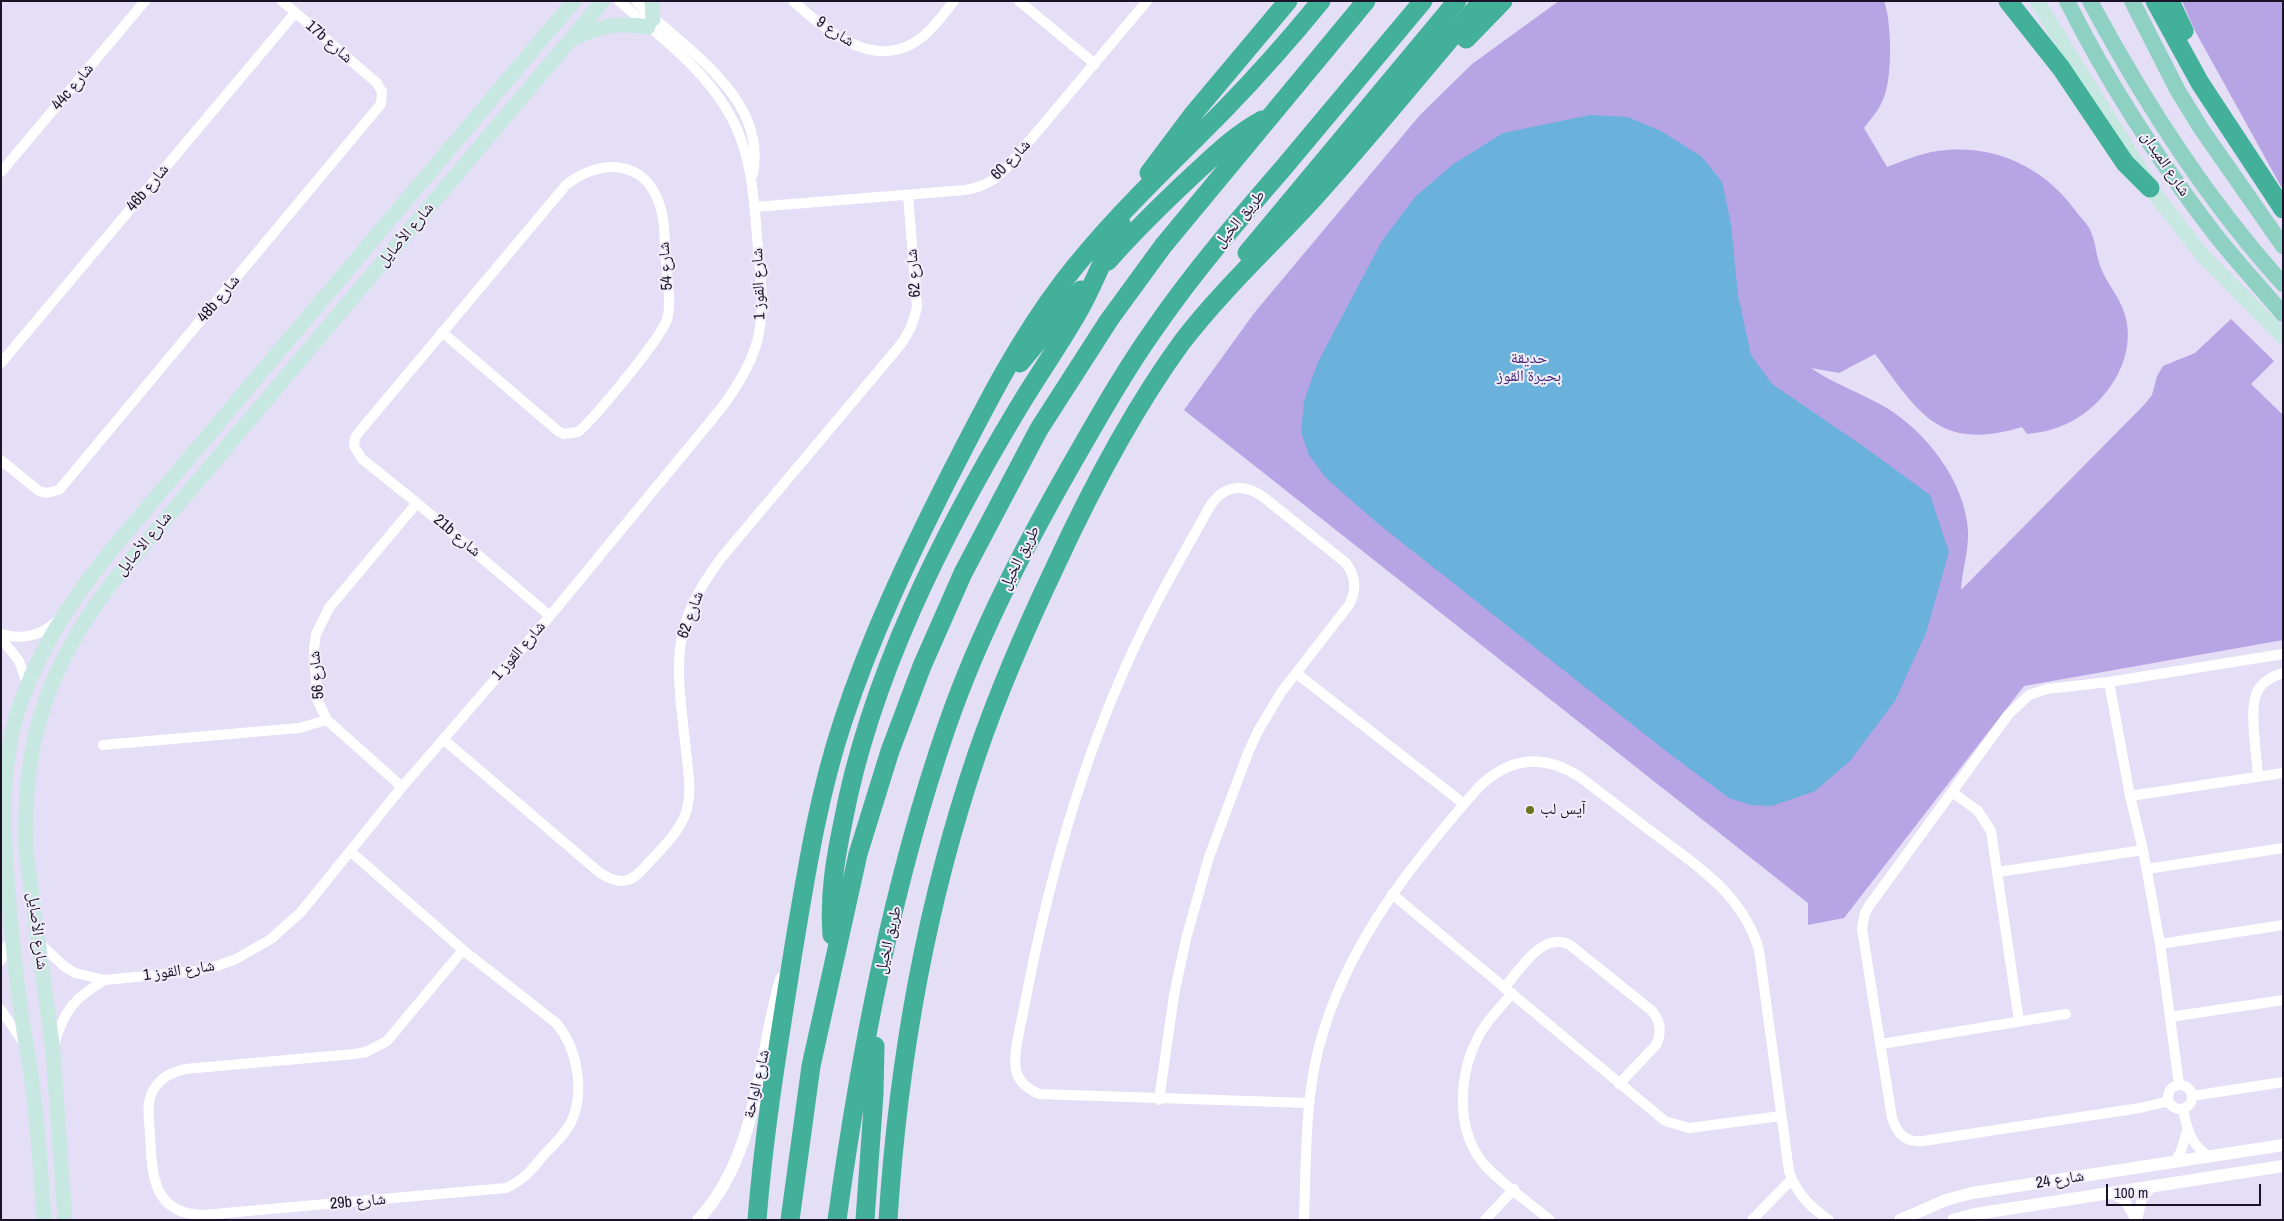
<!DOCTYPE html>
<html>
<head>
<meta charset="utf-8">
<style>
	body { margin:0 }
	#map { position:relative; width:2284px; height:1221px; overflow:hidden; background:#e4def6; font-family:"Archivo Narrow",sans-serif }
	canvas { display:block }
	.frame { position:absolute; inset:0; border:2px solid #1a1328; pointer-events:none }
	.scale { position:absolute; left:2106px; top:1184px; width:155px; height:22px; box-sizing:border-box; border:2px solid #1a1328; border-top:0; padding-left:6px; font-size:15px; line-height:18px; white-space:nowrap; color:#1a1328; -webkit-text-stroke:4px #f0edf9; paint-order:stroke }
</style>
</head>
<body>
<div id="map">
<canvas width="2284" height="1221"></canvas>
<div class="frame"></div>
<div class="scale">100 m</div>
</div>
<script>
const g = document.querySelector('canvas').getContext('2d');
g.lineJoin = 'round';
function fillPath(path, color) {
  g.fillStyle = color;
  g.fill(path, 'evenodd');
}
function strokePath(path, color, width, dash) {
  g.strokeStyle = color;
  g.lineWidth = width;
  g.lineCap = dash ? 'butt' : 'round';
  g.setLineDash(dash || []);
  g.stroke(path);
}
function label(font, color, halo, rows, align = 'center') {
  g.font = font + ' "Archivo Narrow","Noto Naskh Arabic",sans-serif';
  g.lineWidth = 4;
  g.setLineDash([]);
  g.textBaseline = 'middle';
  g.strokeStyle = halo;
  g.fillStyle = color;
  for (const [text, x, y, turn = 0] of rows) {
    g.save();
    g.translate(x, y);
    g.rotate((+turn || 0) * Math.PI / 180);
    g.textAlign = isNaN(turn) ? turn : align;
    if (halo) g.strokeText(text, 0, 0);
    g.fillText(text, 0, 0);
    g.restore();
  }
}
fillPath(new Path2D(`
	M1559 1H1884C1892 23 1893 81 1882 102 1878 111 1870 120 1864 128L1887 167C1903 161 1919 154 1937 151 1992 143 2043 166 2075 210 2080 217 2088 224 2091 232 2096 243 2096 257 2101 268 2107 284 2119 296 2124 312 2141 361 2099 416 2053 429 2044 432 2035 433 2027 434L2022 427C1939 452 1919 413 1875 354L1839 373 1811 368C1834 384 1861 393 1885 407 1926 431 1965 482 1968 530 1969 551 1962 570 1961 590L2144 405 2152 395 2157 376 2163 366 2195 353 2231 319 2274 361 2251 384 2283 415V640L2024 686 1844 918 1808 925V903L1184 410 1255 312 1420 115 1472 64Z
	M2182 1H2283V190L2194 29Z`), '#b6a4e5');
fillPath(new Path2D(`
	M1590 115 1628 117 1661 131 1702 157 1722 182 1731 224 1738 295 1751 355 1772 384 1863 446 1930 495 1949 552 1926 633 1895 701 1850 761 1815 791 1772 806 1751 805 1729 798 1671 755 1376 522 1326 478 1309 455 1301 432 1304 401 1318 362 1382 241 1415 197 1452 165 1503 133Z`), '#6ab1dc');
strokePath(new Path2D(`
	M636 1C682 48 768 96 753 174
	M793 1C831 35 882 77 929 31 938 22 946 11 954 1
	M1019 1 1095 64
	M1 172 145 1
	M755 207 965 190C985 187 997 179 1010 164L1147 1
	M442 332 558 431 564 434 578 432C593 420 663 336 667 319 672 302 667 280 666 262 664 244 666 223 660 206 646 159 600 158 566 185L359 432 355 438 354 446 362 459 417 503 550 616
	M1 363 295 13
	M1 460 39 491 46 493 59 490 381 104 382 92 377 83 282 1
	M1 634C21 640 41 636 57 621
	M1 638 19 661 28 686
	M1296 673 1464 804
	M2109 682 2130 796 2143 850 2160 944 2179 1084
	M443 739 600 873C616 883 628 885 641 871 656 854 677 836 685 815 693 794 688 772 686 751 677 665 667 630 722 557L897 349C908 336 913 324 917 307L908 195
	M103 745 299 728 327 720
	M2258 777C2257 757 2250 716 2255 698 2258 684 2270 677 2283 673
	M402 787 327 720 317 699 314 648 316 634 329 608 417 503
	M1952 792 1978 811 1991 831 2019 1021
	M2130 796 2283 773
	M351 852 463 950 556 1023C577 1047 585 1090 572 1120 566 1134 553 1145 543 1156 532 1170 522 1181 506 1188L203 1215C152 1214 152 1174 150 1134 149 1118 145 1100 156 1086 163 1076 173 1072 185 1069L354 1054 366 1052 387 1041 463 950
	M2147 869 2283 848
	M1998 872 2143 850
	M1392 894 1665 1121 1689 1128 1781 1116
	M38 942 65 967 75 973 105 980 196 971 217 966 236 959 271 939 301 912 402 787 550 616 723 406C737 386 750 366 757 342 765 311 761 279 758 248 754 203 753 155 730 115 705 69 658 35 619 1
	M2160 944 2283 925
	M1 960 11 939
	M1504 988C1520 970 1543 930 1570 945L1652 1011C1661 1022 1662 1033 1656 1045L1619 1084
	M1512 993C1502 1006 1489 1018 1481 1032 1459 1070 1454 1127 1483 1163 1498 1181 1531 1204 1550 1220
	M1 1010 23 1042
	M2170 1017 2283 1000
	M1881 1044 2066 1014
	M54 1045C64 1010 74 998 105 980
	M2168 1097a12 12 0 1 1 24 0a12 12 0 1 1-24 0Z
	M2192 1096 2283 1082
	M1159 1100 1174 995 1186 939 1209 857 1248 753 1258 731 1282 691 1349 605C1357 589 1356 577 1346 563L1262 496C1241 482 1221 487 1209 508 1180 560 1150 611 1126 666 1078 773 1047 887 1025 1003 1022 1021 1011 1058 1017 1074 1021 1084 1030 1090 1039 1094L1309 1103
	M2169 1101 2140 1108 1923 1141C1906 1143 1897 1134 1892 1118L1862 929 1865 913 1869 906 2008 715 2029 695 2047 689 2109 682 2283 654
	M2183 1109C2187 1130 2191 1145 2210 1157
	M2175 1163 2181 1151 2187 1131
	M2111 1193 2125 1201 2136 1220
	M1304 1220C1306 1170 1305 1118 1314 1069 1335 959 1406 870 1478 788 1509 757 1543 753 1580 777 1605 796 1631 816 1656 835 1699 867 1743 895 1759 950L1789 1171C1796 1193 1810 1207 1829 1220
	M1485 1220 1514 1189
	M1752 1220 1792 1179
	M2137 1220 2142 1199 2152 1186`), '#fff', 10);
strokePath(new Path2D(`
	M698 1220C758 1156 758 1059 781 979
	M1900 1220 1946 1200 1972 1193 2283 1145
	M1953 1220 1975 1214 2283 1166`), '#fff', 12);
strokePath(new Path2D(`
	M652 1 653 19
	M2037 1 2157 197 2204 257 2283 337
	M574 38C600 26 620 22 648 27
	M44 1220C40 1164 37 1106 27 1050 18 997 12 944 8 889 3 831 0 773 16 717 35 655 69 603 109 553L574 1
	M65 1220 53 1051 26 851C22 743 46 670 111 584L603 1`), '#c7e8e1', 15);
strokePath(new Path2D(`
	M2067 1C2108 83 2158 160 2214 233 2236 261 2260 287 2283 314
	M2090 1C2144 102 2206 199 2283 284
	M2132 1 2178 91 2202 130 2283 246`), '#8ed0c2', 16);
strokePath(new Path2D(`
	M2008 1 2061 68 2125 163 2150 188
	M2155 1 2200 83 2283 209
	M2170 1 2184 31
	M1466 39 1503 1
	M1149 173 1194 113 1288 1
	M1247 253 1457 1
	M1108 261C1135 230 1164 202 1194 174 1216 154 1236 134 1262 120
	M1020 363 1081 290
	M832 935C829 896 835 860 843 822 870 678 942 535 1017 410 1036 378 1058 347 1077 314 1094 285 1105 253 1121 223
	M757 1220C764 1130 779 1041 793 952 806 874 818 796 843 721 871 635 910 554 951 473 985 407 1018 341 1063 282 1111 219 1169 166 1224 110 1258 75 1290 39 1321 1
	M790 1220 811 1066 858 854 890 751 922 666 963 573 1039 429 1109 320 1163 246 1366 1
	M837 1220C860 1054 892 885 947 726 981 628 1030 536 1082 446 1105 406 1128 366 1155 328 1194 271 1240 218 1285 166 1331 111 1377 56 1423 1
	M865 1220 874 1094 875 1046
	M888 1220C898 1062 926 904 977 754 999 690 1026 628 1055 567 1091 489 1131 412 1182 342 1222 290 1270 246 1314 198 1372 134 1426 67 1482 1`), '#43b19a', 19);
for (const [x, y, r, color] of [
	[1530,810,5,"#69741f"]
]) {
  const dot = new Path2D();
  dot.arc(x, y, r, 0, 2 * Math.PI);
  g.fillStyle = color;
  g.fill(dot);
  strokePath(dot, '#f0edf9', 2);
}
label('16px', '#1a1328', '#f0edf9', [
	["شارع 9",835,32,33],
	["17b شارع",329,42,41],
	["44c شارع",73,87,-50],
	["شارع 60",1011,160,-46],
	["شارع الميدان",2165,164,56],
	["46b شارع",148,188,-50],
	["طريق الخيل",1240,219,-50],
	["شارع الأصايل",406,235,-50],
	["شارع 54",666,266,-94],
	["شارع 62",914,273,-94],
	["شارع القوز 1",759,284,-92],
	["48b شارع",219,299,-50],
	["21b شارع",457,536,40],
	["شارع الأصايل",144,544,-50],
	["طريق الخيل",1020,558,-63],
	["شارع 62",691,615,-70],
	["شارع القوز 1",519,651,-49],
	["شارع 56",317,675,-95],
	["شارع الأصايل",37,931,83],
	["طريق الخيل",889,940,-77],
	["شارع القوز 1",179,971,-8],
	["شارع الواحة",757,1084,-77],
	["شارع 24",2060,1180,-9],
	["29b شارع",358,1202,-5]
]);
label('16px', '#442773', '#f0edf9', [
	["حديقة",1529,359],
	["بحيرة القوز",1529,377]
]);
label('16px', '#1a1328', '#f0edf9', [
	["آيس لب",1540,810]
], 'left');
</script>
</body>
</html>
